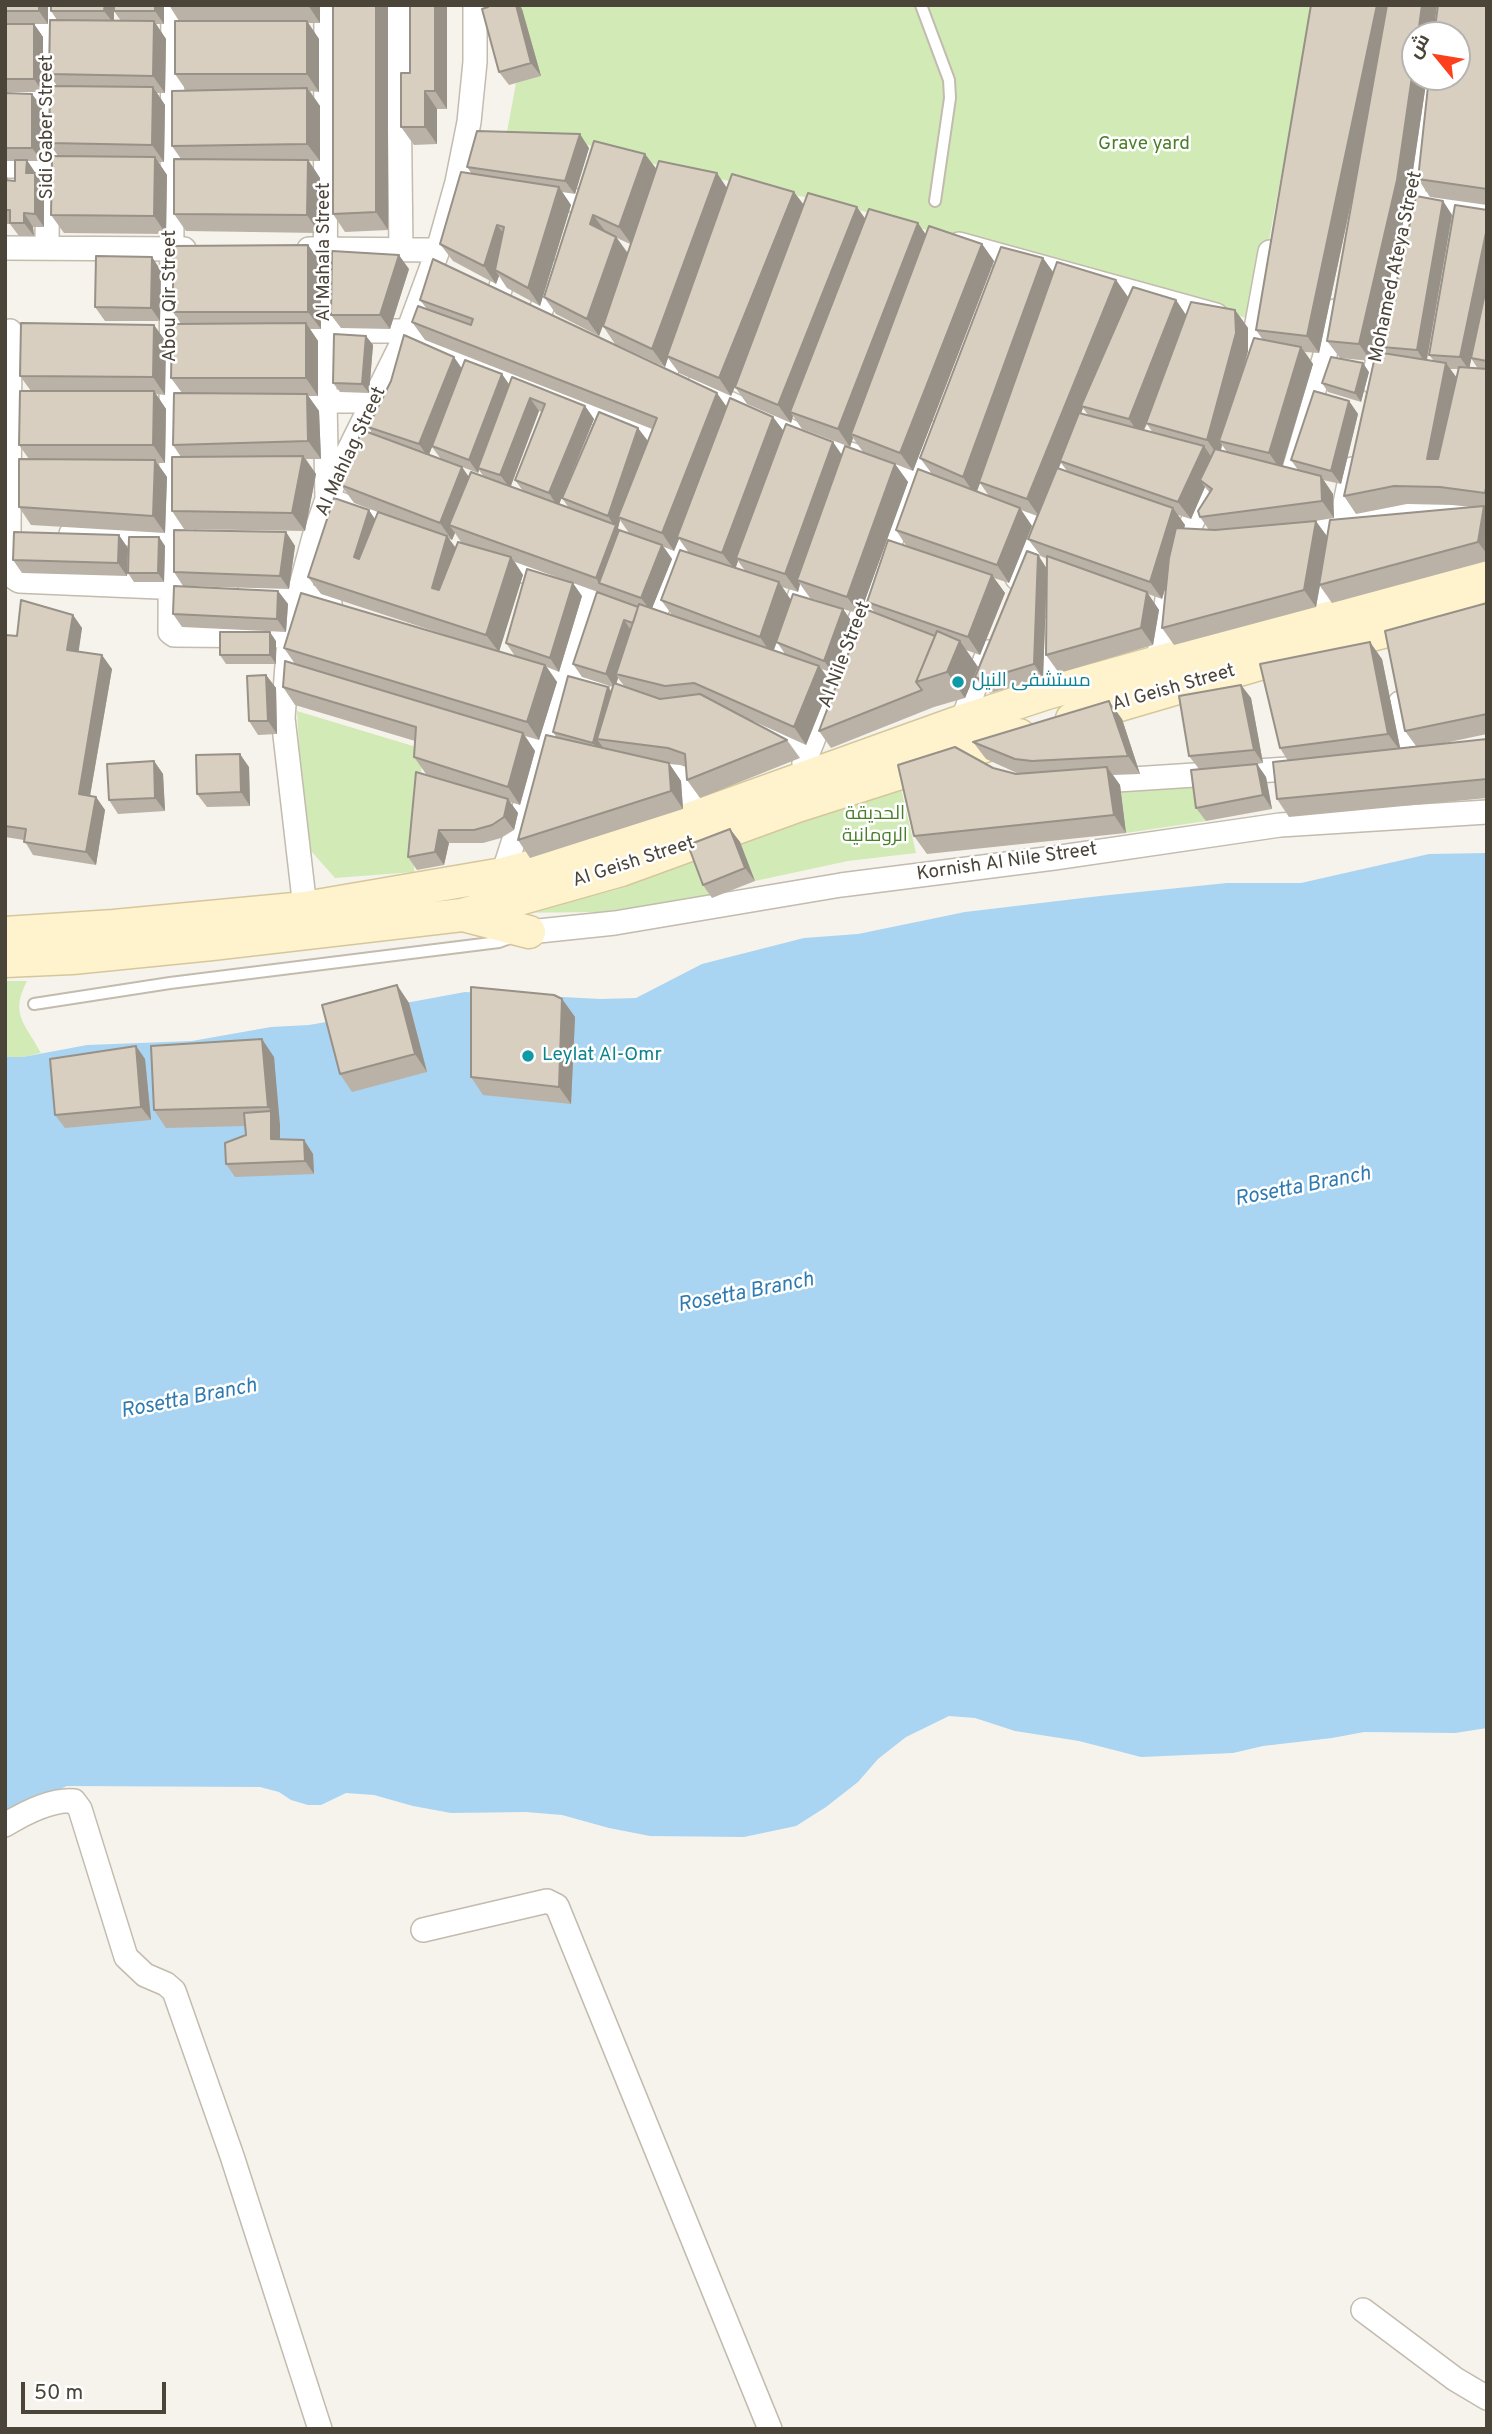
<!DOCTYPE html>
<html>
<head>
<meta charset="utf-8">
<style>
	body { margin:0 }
	#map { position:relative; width:1492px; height:2434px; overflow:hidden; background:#f6f3ec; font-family:Overpass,Cairo,sans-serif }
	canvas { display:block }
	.frame { position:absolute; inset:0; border:7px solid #4b4439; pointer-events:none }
	.north { position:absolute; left:1401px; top:21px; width:70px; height:70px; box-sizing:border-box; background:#fff; border:2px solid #b7b4b0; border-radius:50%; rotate:300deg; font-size:19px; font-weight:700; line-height:28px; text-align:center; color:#4b4439 }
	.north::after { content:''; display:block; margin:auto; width:24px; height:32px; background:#fc3f1d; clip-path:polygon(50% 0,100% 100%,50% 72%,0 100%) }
	.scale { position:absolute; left:21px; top:2382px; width:145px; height:32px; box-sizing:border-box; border:4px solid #4b4439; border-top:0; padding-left:9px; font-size:21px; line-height:24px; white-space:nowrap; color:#4b4439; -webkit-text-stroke:5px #fff; paint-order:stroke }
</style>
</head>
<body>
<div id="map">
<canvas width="1492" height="2434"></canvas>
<div class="frame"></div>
<div class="north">ش</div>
<div class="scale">50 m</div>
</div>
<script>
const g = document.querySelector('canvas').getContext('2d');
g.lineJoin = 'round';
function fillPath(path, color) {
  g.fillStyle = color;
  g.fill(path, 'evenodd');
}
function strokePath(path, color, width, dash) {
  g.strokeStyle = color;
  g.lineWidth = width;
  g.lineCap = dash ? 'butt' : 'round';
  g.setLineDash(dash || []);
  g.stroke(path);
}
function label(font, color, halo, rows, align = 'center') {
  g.font = font + ' Overpass,Cairo,sans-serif';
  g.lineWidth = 5;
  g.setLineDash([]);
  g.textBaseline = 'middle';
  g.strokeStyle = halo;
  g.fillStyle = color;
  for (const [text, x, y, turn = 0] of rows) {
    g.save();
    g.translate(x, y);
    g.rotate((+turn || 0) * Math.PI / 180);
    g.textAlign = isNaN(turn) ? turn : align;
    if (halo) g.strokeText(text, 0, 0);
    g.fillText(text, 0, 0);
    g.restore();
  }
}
fillPath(new Path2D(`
	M521 5H1313L1254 320 933 232 842 205 668 168 567 139 507 132 516 83 540 76Z
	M297 711 423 749 414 872 335 878 304 843Z
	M1199 774 1206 821 1126 833 1120 785Z
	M900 784 916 853 848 861 755 881 740 842Z
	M697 859 712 898 599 912 502 913 567 902 615 890Z
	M5 981H27C10 1014 24 1022 41 1053L23 1057H5Z`), '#d2eab5');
fillPath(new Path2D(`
	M1487 853V1728L1455 1733 1364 1732 1332 1738 1263 1746 1233 1753 1141 1757 1079 1741 1015 1731 975 1718 949 1716 906 1737 878 1759 858 1782 826 1807 796 1826 744 1837 650 1836 609 1828 562 1815 526 1812 451 1813 413 1806 374 1795 346 1793 321 1805H308L291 1800 279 1792 260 1787 67 1786 43 1797 5 1825V1057H23L87 1045 192 1041 271 1027 309 1025 332 1021 373 1009 465 992 601 999 636 998 702 964 804 938 858 934 965 912 1100 896 1227 883H1301L1429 854Z`), '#a9d4f2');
const lane = new Path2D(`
	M921 5 949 80 950 98 935 201
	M34 1004 170 983 499 942 513 937`);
const street = new Path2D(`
	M173 5 170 632 174 635 291 636
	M326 5 325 401 327 499 405 528
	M398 5 401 250
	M5 32H81
	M5 99H81
	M5 166H83
	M536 194 579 201
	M1415 201 1487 214
	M959 244 1216 315
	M5 248 184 249
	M47 248 49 5
	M309 249 438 250
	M498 296 512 251
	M539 315 556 272
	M10 331 9 534 13 577 19 581 205 589
	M309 331H408
	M421 344 649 434 654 440 646 463
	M1249 367 1270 252
	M665 374 681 331
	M1373 382 1412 200 1432 77
	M696 388 792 432 942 489
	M312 401H376
	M1285 479 1324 359 1335 311
	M998 509 1039 523
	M1290 532 1426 509H1453L1487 514
	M71 534H184
	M640 544 706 569
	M1178 556C1195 510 1221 468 1236 420
	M493 560 625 607
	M1017 578 1076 439
	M250 591 299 593 330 603
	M654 617 681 548
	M1321 621 1352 469
	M776 657 814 559
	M1158 662 1167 599
	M523 664 597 687
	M797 665 837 679
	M1047 693 1051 628
	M1400 703 1412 758
	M962 721 988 652
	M760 730 809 750
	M501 733 572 754
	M804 763 933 433
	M643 769 682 771 687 778 691 818
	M1086 782 1303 768
	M503 874 592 595
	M305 908 283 718 288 652 299 593 314 537 327 499 341 466 408 331 438 250 457 182 469 122 475 62V5
	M529 932 615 923 841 885 1054 858 1280 825 1487 812
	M5 1825C23 1814 52 1799 74 1801L80 1809 126 1957 145 1975 166 1984 174 1991 232 2156 320 2429
	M423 1930 547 1901 557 1906 770 2429
	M1363 2310 1455 2379 1487 2398`);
const secondary = new Path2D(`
	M1072 719 1263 663 1487 605
	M463 915 529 932
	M5 933 114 926 305 908 503 874 628 841 962 721 1047 693 1158 662 1487 577
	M5 961 72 958 212 944 462 915 621 870 797 806 1019 735`);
strokePath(lane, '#c2bbae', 14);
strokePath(street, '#c2bbae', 26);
strokePath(secondary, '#d6c79b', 35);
strokePath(lane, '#fff', 10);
strokePath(street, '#fff', 23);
strokePath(secondary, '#fff3cd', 32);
fillPath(new Path2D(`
	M5 5H48V24H34L43 37V92H5Z
	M51 5H164V24H156L166 39 165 93H157L165 105 164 162H158L167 175 166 234 64 233 51 215 58 156 49 143 57 86 49 74 57 20 51 11ZM114 11 121 21 114 20Z
	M169 5H320V23H308L319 39V92L310 91 320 106V161H309L320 178 319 233 186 231 174 214 181 159 172 146 186 90 175 74 179 21Z
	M333 5 388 230 345 232 333 214Z
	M410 5H447V109H437V144L414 145 401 127 410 73Z
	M1311 5H1437L1433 35H1415V77H1427L1409 197 1371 361 1340 358 1327 341 1358 170 1319 353 1305 352 1313 364 1283 466 1298 470 1291 460 1314 391 1349 401 1358 414 1341 484 1323 480 1333 494 1334 518 1315 521 1328 537 1330 520 1471 507 1452 505 1407 504 1356 514 1344 496 1376 352 1387 354 1382 347 1416 196 1443 201 1452 215 1427 360 1434 361 1429 355 1455 205 1487 210V561L1332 603 1320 586 1316 607 1174 645 1162 628 1166 586 1162 599 1148 594 1159 610 1153 645 1059 673 1046 655 1047 559 1041 556 1028 539 1037 516 1021 510 1032 526 1009 583 994 578 1005 593 980 655 966 650 978 667 965 698 934 707 831 748 819 731 865 609 875 613 867 602 888 540 907 547 896 530 918 469 932 474 920 458 1001 247 1043 258 1054 273 1057 262 1116 280 1128 297 1123 311 1133 287 1176 300 1186 315 1191 302 1235 310 1248 328V351L1243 369 1254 338 1263 340 1256 330ZM1471 358 1478 369 1469 368ZM1450 369H1458L1457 378ZM1083 408 1088 415 1081 414ZM1147 424 1153 433 1144 430ZM1222 445 1227 452 1221 450ZM1061 463 1067 471 1059 468ZM980 483 989 496 977 492ZM1205 487 1210 493 1198 511 1200 517 1209 530 1184 529 1185 525 1178 515 1191 519Z
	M1487 5V205L1430 197 1418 179Z
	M522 9 541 76 509 85 499 72Z
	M5 93 42 107V161H27L44 186V227H33L34 236H19L10 224H6L5 233V174L8 178V180L15 181V161H5Z
	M594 141 656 169 727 187 865 219 918 223 926 235 982 244 994 261 913 471 895 464 908 482 860 614 843 609 852 622 834 674 822 669 831 683 806 745 742 716 787 740 800 758 700 798 687 780 686 767 680 765 669 764 681 781 683 809 530 858 518 840 557 738 553 732 612 692 613 687 582 677 573 664 631 604 515 562 523 575 499 651 515 656 506 643 582 596 559 672 547 667 557 682 539 740 525 736 535 751 520 805 510 802 518 813 514 830 501 838 483 843H449L444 865 417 870 408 857 453 783 426 774 414 757 415 741 295 705 283 687 295 664 284 648 464 641 321 594 308 577 388 516 354 503 341 485 374 435 368 427 462 368 509 385 585 406 594 419 559 504 569 508 562 498 648 441 652 429 425 340 412 322 427 309 420 300 727 406 773 417 783 431 833 442 842 455 894 463 863 452 853 438 850 447 802 429 793 416 791 423 747 404 735 387 731 396 679 373 668 358 665 367 615 344 603 326 599 336 556 314 544 297ZM617 238 630 244 628 253ZM539 411 542 412 515 480 523 491 511 486ZM432 447 441 459 478 473 479 470 484 477H469L462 467 429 455ZM620 520 629 533 619 530 618 528ZM455 533 461 542 456 548 449 539 452 540ZM679 539 689 553 661 600 672 615 652 608 672 559 664 547 674 551ZM738 561 746 572 735 568ZM800 584 810 598 840 608 791 600 782 587 798 592ZM777 642 785 654 774 650ZM618 678 625 687 616 684Z
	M589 148 575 194 562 192 571 205 540 306 507 288 499 276 496 284 453 261 440 244 472 174 467 167Z
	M308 245 321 263V329H310L318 341V396H308L319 411 321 459H306L316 474 305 531 184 529 172 511 181 457 173 445 182 393 171 378 181 324 173 312Z
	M152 257 161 271 160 321H105L95 307Z
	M409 269 390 329 341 328 331 315Z
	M154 325 166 342 165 395 156 394 166 409 165 463H157L167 477 165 533 31 525 19 507 29 459 19 445 31 391 20 376Z
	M366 336 373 345 369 393 340 392 333 383Z
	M1369 372 1361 402 1328 392 1322 383Z
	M286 532 295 546 289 589 183 586 174 572Z
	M159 537 165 546 164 582H134L128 573V550L127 576 22 573 13 560 128 548Z
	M1038 555 1047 569 1043 678 990 693 985 690 975 677Z
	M278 591 288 604 286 632 182 627 173 614Z
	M1487 603V734L1440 744 1487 739V798L1289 817 1277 799 1288 761 1280 748 1382 659 1400 748 1416 746 1405 731Z
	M73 615 82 628 78 651 112 669 90 796 96 797 105 810 96 865 33 855 24 840 5 837V635L17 636Z
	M276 641V664H226L220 655Z
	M266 675 276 688 277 734 258 735 249 721Z
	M1241 685 1251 698 1263 763 1257 764 1266 777 1272 809 1206 821 1196 808 1199 769 1189 756Z
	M1122 719 1140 774 1113 775 1120 785 1126 833 927 854 914 836 993 768 1016 774H1019L986 759 973 742Z
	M154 761 163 774 165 811 118 814 109 800Z
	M249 767 250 806 207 807 197 794Z
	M730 829 740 842 755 881 712 898 703 885Z
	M397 985 409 1003 427 1072 352 1092 340 1074Z
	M562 999 575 1017 571 1104 483 1095 471 1077Z
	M136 1046 145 1059 151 1120 65 1128 55 1115Z
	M274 1057 280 1139 304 1140 313 1154 314 1174 235 1177 226 1164 246 1135 245 1126 166 1128 154 1110Z`), '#bab2a6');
fillPath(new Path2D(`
	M39 5H48V24L39 11Z
	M105 5H114V24L104 11Z
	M155 5H164V24L155 11Z
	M308 5H320V23Z
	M376 5H388V230L376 212Z
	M435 5H447V109L435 91Z
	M516 5H520L522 9 541 76 531 63Z
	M1377 5H1393L1319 353 1307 336Z
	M1422 5H1437L1433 35H1418Z
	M154 21 166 39 165 93 153 76Z
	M307 21 319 39V92L307 74Z
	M34 24 43 37V92L34 79Z
	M1415 56V77H1427L1409 197 1371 361 1359 344Z
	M153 87 165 105 164 162 152 145Z
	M307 88 320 106V161L307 144Z
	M425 91 437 109V144L425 127Z
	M32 94 42 107V161L32 148Z
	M580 134 589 148 575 194 565 181Z
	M645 154 658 171 632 245 619 227Z
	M155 157 167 175 166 234 154 216Z
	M27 160 44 186V227L35 214 26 173Z
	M308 160 320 178 319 233 307 215Z
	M717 173 729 191 667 356 668 358 665 367 652 349Z
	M559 187 571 205 540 306 528 288Z
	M794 192 807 209 731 396 719 378Z
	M1443 201 1452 215 1426 364 1417 350Z
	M857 207 869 224 790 412 793 416 791 423 778 405Z
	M24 213 33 227 34 236 24 223Z
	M593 215 606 232 590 224Z
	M918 223 930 241 851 434 853 438 850 447 838 429Z
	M497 225 510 242 495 270 499 276 496 284 484 266Z
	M1487 228V286L1469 370 1460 357Z
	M616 237 628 254 599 336 587 319Z
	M982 244 994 261 913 471 900 453Z
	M308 245 321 263V329L308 312Z
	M399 255 409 269 390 329 380 315Z
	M152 257 161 271 160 321 151 308Z
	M1043 258 1055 275 979 482 980 483 975 495 963 477Z
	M1116 280 1128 297 1081 406 1083 408 1039 516 1027 499Z
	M1176 300 1188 318 1141 437 1129 419Z
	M1235 310 1248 328V351L1223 442 1219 441 1222 445 1219 457 1207 440Z
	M306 323 318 341V396L306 378Z
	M154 325 166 342 165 395 153 377Z
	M366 336 373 345 369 393 362 384Z
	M1301 347 1313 364 1281 470 1269 453Z
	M454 357 463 370 428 457 419 444Z
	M1363 363 1369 372 1361 402 1355 393Z
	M1446 363 1459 381 1440 477 1427 459Z
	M502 374 511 387 478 468 479 470 478 473 469 460Z
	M154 391 166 409 165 463 153 445Z
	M717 393 729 410 677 537 679 539 674 551 662 533Z
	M307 394 319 411 321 459 308 441Z
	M530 398 539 411 510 488 500 475Z
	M1349 401 1358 414 1341 484 1331 471Z
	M585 406 594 419 558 507 549 493Z
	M773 417 786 434 736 558 738 561 735 570 722 553Z
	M638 428 648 441 618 517 620 520 618 528 629 543 599 583 596 578 615 527 608 516Z
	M833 442 845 460 797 580 800 584 798 592 785 574Z
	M1204 446 1216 464 1200 480 1205 487 1191 519 1178 502Z
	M303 456 316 474 305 531 292 513Z
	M155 460 167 477 165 533 153 516Z
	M895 464 908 482 860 614 847 597Z
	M462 467 474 485 449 525 455 533 452 540 440 523Z
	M1321 476 1333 494 1334 518 1322 501Z
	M1484 506 1487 510V554L1478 542Z
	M1020 508 1032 526 1009 583 997 565Z
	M1173 508 1185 525 1162 599 1150 582Z
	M369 510 381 528 366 575 354 557Z
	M1316 521 1328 538 1316 607 1304 590Z
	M286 532 295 546 289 589 280 576Z
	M119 535 128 548 127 576 118 563Z
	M447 536 460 554 444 605 432 588Z
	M159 537 165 546 164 582 158 573Z
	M662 545 672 559 651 611 641 598Z
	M1038 555 1047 569 1043 678 1034 664Z
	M511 557 523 575 499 652 486 635Z
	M992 575 1005 593 980 655 968 637Z
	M779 582 791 600 772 655 760 637Z
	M573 583 582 596 559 672 550 658Z
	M278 591 288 604 286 632 277 619Z
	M1147 592 1159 610 1153 645 1141 628Z
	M843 609 852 622 834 674 824 661Z
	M73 615 82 628 77 663 67 650Z
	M624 620 633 633 616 674 618 678 615 688 606 674Z
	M270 632 276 641V664L270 655Z
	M960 641 978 667 965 698 947 672Z
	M1370 642 1382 659 1401 752 1388 734Z
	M102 655 112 669 88 807 79 794Z
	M545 665 557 682 539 740 527 722Z
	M819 666 831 683 806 745 794 727Z
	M266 675 276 688 277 734 268 721Z
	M1241 685 1251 698 1263 763 1254 750Z
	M608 687 618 700 597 739 604 749 602 756 593 743Z
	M1109 701 1122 719 1140 774 1128 756Z
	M523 733 535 751 520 805 508 787Z
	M240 754 249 767 250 806 241 792Z
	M154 761 163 774 165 811 155 798Z
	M669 763 681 781 683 809 671 791Z
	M1257 764 1266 777 1272 809 1263 795Z
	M1107 767 1120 785 1126 833 1114 815Z
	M96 797 105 810 96 865 86 852Z
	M508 799 518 813 514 830 504 817Z
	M730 829 740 842 755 881 745 868Z
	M439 830 449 843 444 865 435 852Z
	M397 985 409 1003 427 1072 415 1054Z
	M562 999 575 1017 571 1104 559 1087Z
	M262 1039 274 1057 280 1125V1152L271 1139V1111L268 1107Z
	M136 1046 145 1059 151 1120 141 1107Z
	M304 1140 313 1154 314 1174 305 1161Z`), '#979187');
const building = new Path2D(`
	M5 5H39V11H5Z
	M51 5H105L104 11H51Z
	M114 5H155V11H114Z
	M169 5H274L169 6Z
	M333 5H376V212L333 214Z
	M410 5H435V91H425V127H401V73H410Z
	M487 5H516L531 63 499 72 482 9 488 7Z
	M1311 5H1377L1307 336 1256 330Z
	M1387 5H1422L1418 35H1415V56L1397 180 1359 344 1327 341Z
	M1438 5H1487V189L1418 179 1429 77H1457V35H1434Z
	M50 20 154 21 153 76 49 74Z
	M175 21H307V74H175Z
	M5 24H34V79H5Z
	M50 86 153 87 152 145 49 143Z
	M307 88V144L172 146V91Z
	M5 93 32 94V148H5Z
	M477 131 580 134 565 181 467 167Z
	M594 141 645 154 619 227 593 215 590 224 616 237 587 319 544 297Z
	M52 156 155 157 154 216 51 215Z
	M174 159 308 160 307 215 174 214Z
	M15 160H27L26 173H35V214L24 213V223H10V210H5V180L15 181Z
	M659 161 717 173 652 349 603 326Z
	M461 172 559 187 528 288 495 270 504 227 497 225 484 266 440 244Z
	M732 174 794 192 719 378 667 356Z
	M808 193 857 207 778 405 735 387Z
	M1416 196 1443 201 1417 350 1382 347Z
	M1455 205 1487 210V228L1460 357 1429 355Z
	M869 209 918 223 838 429 790 412Z
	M929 226 982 244 900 453 851 434Z
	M308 245V312H173V246Z
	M1001 247 1043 258 963 477 920 458Z
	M332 251 399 255 380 315H331Z
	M96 256 152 257 151 308 95 307Z
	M433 259 717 393 662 533 618 517 657 418 412 322 418 306 471 325 473 319 420 300Z
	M1057 262 1116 280 1027 499 979 482Z
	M1487 284V361L1471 358Z
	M1133 287 1176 300 1129 419 1081 406Z
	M1191 302 1235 310 1236 333 1207 440 1146 423Z
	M21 323 154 325 153 377 20 376Z
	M306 323V378H171L172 324Z
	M334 334 366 336 362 384 333 383Z
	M404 335 454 357 419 444 368 427 391 381Z
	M1254 338 1301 347 1269 453 1219 441Z
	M1376 352 1446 363 1427 459H1438L1459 367 1487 369V483L1485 493 1440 487 1394 486 1344 496Z
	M1331 357 1363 363 1355 393 1322 383Z
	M465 360 502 374 469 460 432 446Z
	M512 377 585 406 549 493 515 480 545 404 530 398 500 475 478 468Z
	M20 391H154L153 445H19Z
	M1314 391 1349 401 1331 471 1291 460Z
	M174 393 307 394 308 441 173 445Z
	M730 398 773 417 722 553 677 537Z
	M599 412 638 428 608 516 562 498Z
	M1079 413 1204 446 1178 502 1060 461Z
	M786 424 833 442 785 574 736 558Z
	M362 430 462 467 440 523 341 485Z
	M845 446 895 464 847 597 797 580Z
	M1215 449 1321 476 1322 501 1200 517 1198 511 1212 489 1200 480Z
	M303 456 292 513 172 511V457Z
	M19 459 155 460 153 516 19 507Z
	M1057 468 1173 508 1150 582 1028 539Z
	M918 469 1020 508 997 565 896 530Z
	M471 472 616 525 596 578 449 525Z
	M334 498 369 510 354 557 359 559 378 512 447 536 432 588 439 590 458 542 511 557 486 635 308 577Z
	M1484 506 1478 542 1319 585 1330 520Z
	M1316 521 1304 590 1162 628 1169 558 1176 528 1215 530Z
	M174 530 286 532 280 576 174 572Z
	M619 530 662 545 641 598 599 583Z
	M14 532 119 535 118 563 13 560Z
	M129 537H159L158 573H128Z
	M888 540 992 575 968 637 867 602Z
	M680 550 779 582 760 637 661 600Z
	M1027 551 1038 555 1034 664 981 680 975 677Z
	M1047 556 1147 592 1141 628 1046 655Z
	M527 569 573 583 550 658 506 643Z
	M174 586 278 591 277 619 173 614Z
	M597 592 638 607 633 623 624 620 606 674 573 664Z
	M301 593 545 665 527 722 284 648Z
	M793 594 843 609 824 661 776 642Z
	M21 600 73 615 67 650 102 655 79 794 96 797 86 852 24 842 26 829 5 826V635L17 636Z
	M1487 603V714L1405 731 1385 631Z
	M639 604 819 666 794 727 694 683 665 686 616 674Z
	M865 609 935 636 916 682 922 690 819 731Z
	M937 631 960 641 947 672 916 682Z
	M220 632H270V655H220Z
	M1370 642 1388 734 1280 748 1260 664Z
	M285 661 523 733 508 787 414 757 416 727 283 687Z
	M266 675 268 721H249L247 676Z
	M568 676 608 687 593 743 553 732Z
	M614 683 660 699 700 694 787 740 687 780 685 754 668 748 597 739Z
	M1241 685 1254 750 1189 756 1179 696Z
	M1109 701 1128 756 1032 761 1015 759 973 742Z
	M546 735 669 763 671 791 518 840Z
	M1487 739V779L1277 799 1273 762Z
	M955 747 993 768 1016 774 1107 767 1114 815 914 836 898 765Z
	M240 754 241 792 197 794 196 755Z
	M154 761 155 798 109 800 107 764Z
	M1257 764 1263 795 1196 808 1191 770Z
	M416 772 508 799 504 817 492 825 474 830H439L435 852 408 857Z
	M730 829 745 868 703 885 688 845Z
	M397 985 415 1054 340 1074 322 1005Z
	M471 987 554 995 562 999 559 1087 471 1077Z
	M262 1039 268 1107 154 1110 151 1046Z
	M136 1046 141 1107 55 1115 50 1059Z
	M271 1111V1139L304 1140 305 1161 226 1164 225 1143 246 1135 244 1113Z`);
fillPath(building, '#d8cfc1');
strokePath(building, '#979187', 2);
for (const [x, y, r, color] of [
	[958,682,7,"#0f9aa8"],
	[528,1056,7,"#0f9aa8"]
]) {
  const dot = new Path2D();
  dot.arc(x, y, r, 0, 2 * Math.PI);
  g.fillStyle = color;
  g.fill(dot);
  strokePath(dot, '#fff', 2.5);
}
label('19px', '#4b4439', '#fff', [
	["Sidi Gaber Street",48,127,-90],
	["Al Mahala Street",325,252,-90],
	["Mohamed Ateya Street",1397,267,-78],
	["Abou Qir Street",171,296,-90],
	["Al Mahlag Street",352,452,-65],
	["Al Nile Street",846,655,-69],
	["Al Geish Street",1174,689,-16],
	["Al Geish Street",634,863,-18],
	["Kornish Al Nile Street",1007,863,-8]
]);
label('19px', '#4a7f2a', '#fff', [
	["Grave yard",1144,145],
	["الحديقة",875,815],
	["الرومانية",875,837]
]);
label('19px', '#0d838f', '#fff', [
	["مستشفى النيل",972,682],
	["Leylat Al-Omr",542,1056]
], 'left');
label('italic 21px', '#2e7ab2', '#fff', [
	["Rosetta Branch",1303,1188,-11],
	["Rosetta Branch",746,1294,-11],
	["Rosetta Branch",189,1400,-11]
]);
</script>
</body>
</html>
